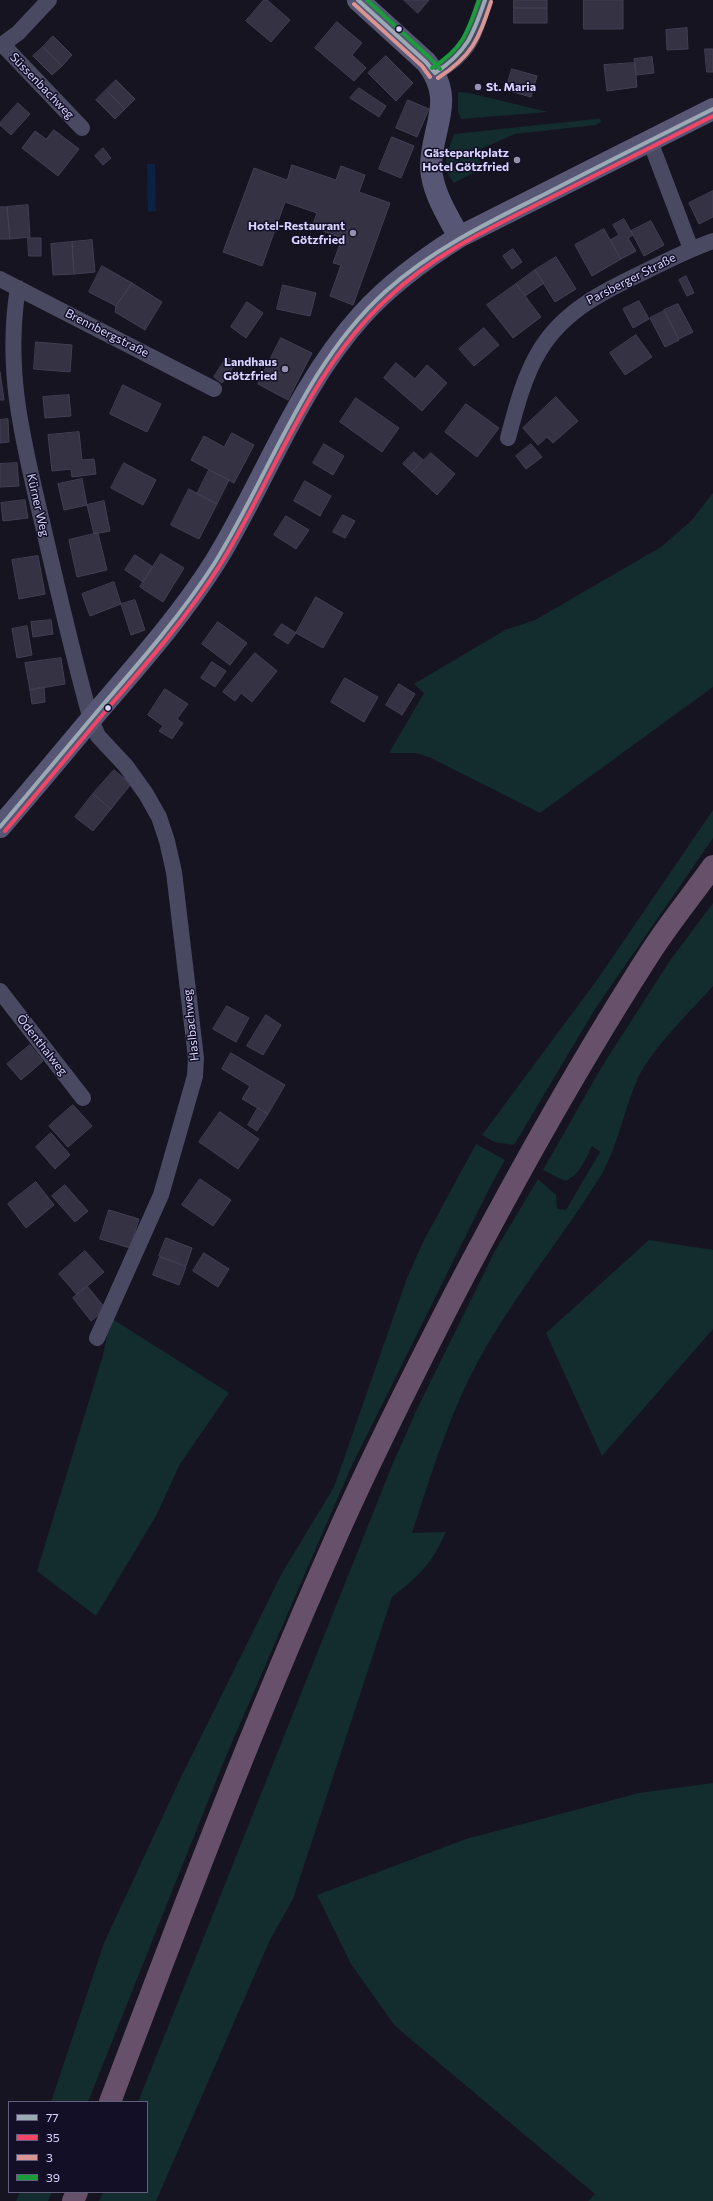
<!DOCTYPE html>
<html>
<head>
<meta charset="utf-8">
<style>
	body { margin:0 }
	#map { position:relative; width:713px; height:2201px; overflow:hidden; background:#161421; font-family:Commissioner,sans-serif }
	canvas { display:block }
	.legend { position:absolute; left:8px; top:2101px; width:140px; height:92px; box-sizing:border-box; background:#130f26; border:1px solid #625e7d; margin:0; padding:5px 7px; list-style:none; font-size:12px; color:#d9d4ff }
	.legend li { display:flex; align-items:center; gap:8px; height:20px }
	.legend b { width:20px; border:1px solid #625e7d }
</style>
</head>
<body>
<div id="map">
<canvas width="713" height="2201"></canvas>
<ul class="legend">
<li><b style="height:5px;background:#9ba9b4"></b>77</li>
<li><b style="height:5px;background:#f34667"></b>35</li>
<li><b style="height:5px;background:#d99594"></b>3</li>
<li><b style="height:5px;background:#1a9c3b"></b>39</li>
</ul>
</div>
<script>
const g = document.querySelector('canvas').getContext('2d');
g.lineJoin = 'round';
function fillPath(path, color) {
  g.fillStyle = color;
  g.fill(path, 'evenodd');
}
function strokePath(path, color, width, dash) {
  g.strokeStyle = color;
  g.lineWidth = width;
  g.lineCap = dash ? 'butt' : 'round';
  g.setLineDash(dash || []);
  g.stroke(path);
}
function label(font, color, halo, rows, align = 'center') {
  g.font = font + ' Commissioner,sans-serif';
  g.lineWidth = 3;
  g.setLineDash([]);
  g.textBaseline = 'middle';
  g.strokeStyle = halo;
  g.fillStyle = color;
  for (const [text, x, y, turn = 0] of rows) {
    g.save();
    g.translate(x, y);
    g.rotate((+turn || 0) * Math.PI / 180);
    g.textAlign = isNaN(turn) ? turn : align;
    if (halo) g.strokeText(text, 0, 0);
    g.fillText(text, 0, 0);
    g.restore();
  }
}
fillPath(new Path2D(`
	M458 92 469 93 548 112 461 119 458 111Z
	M595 119H600L601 122 596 125 515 134 476 151 482 168 454 183C440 166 448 152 454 134Z
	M713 493V687L540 813 431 758 416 753H389L424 693 414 684 505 630 535 620 661 547 691 521Z
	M713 810V838L595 1009 514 1145 494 1142 482 1135 597 980Z
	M713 903V986C691 1011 652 1048 638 1078 624 1109 619 1142 603 1172 565 1234 517 1292 481 1356 450 1411 432 1473 412 1533L446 1532C431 1565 420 1575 392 1597L293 1899 270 1940 156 2201H99L103 2192H147V2102H138L393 1463 417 1409 495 1251 538 1179 556 1195 557 1209 566 1210 600 1152 592 1146C585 1160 580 1175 565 1181L543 1170 601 1068 669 962Z
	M476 1144 505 1160 490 1187 353 1463 322 1534 224 1761 88 2102H51L104 1943 181 1777 282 1573 334 1487 407 1278 423 1242Z
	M649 1240 713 1250V1329L602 1456 546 1333Z
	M111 1318 229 1393 180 1464 156 1516 96 1616 37 1571 103 1355Z
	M713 1783V2201H588L595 2194 395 2026 351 1964 317 1895 466 1839 639 1793Z
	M20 2192H52L48 2201H16Z`), '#132c2d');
fillPath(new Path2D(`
	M147 164H155L156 211 148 212Z`), '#0d2144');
const building = new Path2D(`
	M264 0H267L290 20 271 42 246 21Z
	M404 0H429L418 13Z
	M514 0H547V8H514Z
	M584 0H623V29H584Z
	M514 8H547V23H514Z
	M337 22 362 43 352 55 366 68 354 81 315 48Z
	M687 28 688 49 667 50 666 30Z
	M53 36 72 55 62 66 43 47Z
	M43 47 62 66 52 75 33 56Z
	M705 49H713V72H707Z
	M386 56 413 83 396 101 368 73Z
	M652 57 654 73 636 75 634 59Z
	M635 63 637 87 607 91 604 65Z
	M512 69 537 76 531 97 506 90Z
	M116 80 135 99 125 109 106 90Z
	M359 88 386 106 379 117 350 98Z
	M106 90 125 109 115 119 96 100Z
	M408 100 429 109 417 137 396 128Z
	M18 103 30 114 11 135 0 125V123Z
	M54 130 79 149 58 176 22 148 35 131 46 139Z
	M392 137 414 146 401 178 379 169Z
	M103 148 111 158 103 165 95 156Z
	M292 165 336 180 341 166 365 175 359 192 390 203 353 305 330 296 341 265 333 263 342 238 312 227 317 213 285 202 262 266 223 252 254 168 287 180Z
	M713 191V217L699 224 689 203Z
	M28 205 30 237 10 239 7 207Z
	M0 207H7L10 239H0Z
	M624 219 633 235 628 238 636 251 621 259 610 240 619 235 613 225Z
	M651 221 664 245 644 256 631 231Z
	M604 229 621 259 592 276 575 245Z
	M28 238H41V256H29Z
	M92 240 95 272 74 274 72 242Z
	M72 242 74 274 53 275 51 244Z
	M513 249 522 262 512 269 503 256Z
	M556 257 576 289 555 302 535 270Z
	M102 266 132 283 116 306 89 292Z
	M535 270 544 283 525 296 516 284Z
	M686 276 694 293 687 296 679 280Z
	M132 283 162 302 145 330 115 312 116 306Z
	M516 284 541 317 513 338 487 305Z
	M283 285 316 293 310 316 277 309Z
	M639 301 649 319 633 328 623 309Z
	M247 302 263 313 246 338 231 327Z
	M678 304 693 332 679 339 664 310Z
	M664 311 679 340 665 347 650 318Z
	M484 328 499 345 474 366 459 349Z
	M636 335 652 357 625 375 610 353Z
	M281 338 312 353 288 400 258 384Z
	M36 342 72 345 70 372 34 369Z
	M227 357 236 363 222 383 214 377Z
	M396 363 415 379 427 365 447 383 422 411 384 378Z
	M0 372 4 400H0Z
	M123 385 161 404 147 432 110 414Z
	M69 395 71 416 45 418 43 397Z
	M556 397 578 421 553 443 547 437 538 445 523 428Z
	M356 398 399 428 382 452 340 422Z
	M466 404 499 428 477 457 445 432Z
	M8 419 9 442 0 443V420Z
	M79 432 82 460 94 459 96 474 72 477 71 469 52 471 48 435Z
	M232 433 254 445 234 483 191 460 204 436 224 447Z
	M324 444 344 456 333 475 313 463Z
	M531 444 542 457 526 469 516 456Z
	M414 452 423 460 412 472 403 464Z
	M431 453 455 474 437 495 412 472Z
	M17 463 19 486 0 487V464Z
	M124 463 156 480 143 505 111 488Z
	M209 470 229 480 217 504 197 494Z
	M82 479 87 505 64 510 58 484Z
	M305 481 331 496 320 516 294 501Z
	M189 489 217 504 199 539 171 525Z
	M25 500 28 518 3 521 1 503Z
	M104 501 110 531 94 534 87 505Z
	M343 515 355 521 345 538 333 532Z
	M286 516 309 530 296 549 274 535Z
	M98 533 107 570 77 577 69 540Z
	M161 554 184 568 163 602 140 587Z
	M135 555 153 567 143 582 125 570Z
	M38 556 45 594 19 599 12 560Z
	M114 582 121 604 90 616 82 594Z
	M316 597 343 613 323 648 296 633Z
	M135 600 145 630 131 635 121 604Z
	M51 620 53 634 33 637 31 622Z
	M218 622 247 643 230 665 202 644Z
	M282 624 296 633 288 644 274 635Z
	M27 626 32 655 17 658 12 629Z
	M255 653 277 671 252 702 241 693 235 701 223 692Z
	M61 658 65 684 30 690 25 663Z
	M212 662 226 671 215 687 201 678Z
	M345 678 378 697 364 722 331 702Z
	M399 684 415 694 402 715 386 705Z
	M44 687 45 702 32 704 30 690Z
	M165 689 188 704 177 719 183 723 172 739 159 731 163 726 148 715Z
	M114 770 131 784 111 809 93 794Z
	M93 794 111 809 93 831 75 817Z
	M227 1006 249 1018 236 1042 213 1029Z
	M266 1015 281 1025 263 1055 247 1046Z
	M30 1045 43 1061 21 1080 7 1064Z
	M231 1053 285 1085 268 1114 242 1099 250 1086 222 1069Z
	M73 1105 92 1126 68 1147 49 1126Z
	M258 1108 268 1114 257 1131 248 1125Z
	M220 1112 259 1139 238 1169 199 1142Z
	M51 1133 70 1155 55 1169 36 1147Z
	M200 1179 231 1200 213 1226 182 1205Z
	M36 1182 54 1205 26 1228 8 1204Z
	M65 1185 88 1211 75 1222 52 1196Z
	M109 1210 139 1219 130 1248 100 1239Z
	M166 1238 192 1248 186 1266 159 1256Z
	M85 1251 104 1272 77 1295 59 1274Z
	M204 1253 229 1269 218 1287 193 1271Z
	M160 1257 186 1267 179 1285 153 1275Z
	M87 1286 106 1309 91 1321 73 1298Z`);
fillPath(building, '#343243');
strokePath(building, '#433f54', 1);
strokePath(new Path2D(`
	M2 44 82 128
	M0 46 18 33 49 0
	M435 73C472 51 472 38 485 0
	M650 141 691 249
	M0 279 214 389
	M18 288C4 372 24 445 43 526 58 591 73 656 91 720L98 736 126 766 146 794 159 817 167 841 174 872 196 1058 195 1076 161 1195 97 1338
	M508 438C516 408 524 376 540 350 564 310 606 290 646 271 668 260 690 249 713 241
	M0 991 83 1098`), '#4a4962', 16);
strokePath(new Path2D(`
	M358 0 426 62C457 100 431 127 431 167 432 192 448 216 459 237
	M0 827C33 789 65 750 98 711 139 663 181 616 215 562 265 481 297 387 362 315 390 284 424 259 459 237L713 109`), '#575674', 22);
strokePath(new Path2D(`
	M110 2102C181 1914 252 1726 334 1542 370 1460 411 1379 452 1299 514 1180 579 1063 652 950 671 921 693 894 713 866
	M73 2201 77 2192`), '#67516a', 22);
strokePath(new Path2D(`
	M358 0 426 62 435 73
	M435 73C467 52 473 35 485 0
	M0 827C34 787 67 747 101 707 141 661 181 615 214 564 271 473 304 365 386 291 433 249 489 222 545 194 601 165 657 137 713 109`), '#9ba9b4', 4);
strokePath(new Path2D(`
	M5 831C40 790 74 749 108 708 148 662 188 616 220 565 275 476 309 370 388 298 434 254 490 228 546 200 602 172 657 144 713 116`), '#f34667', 4);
strokePath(new Path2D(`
	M354 4 422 66 430 77
	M438 78C473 55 478 40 491 2`), '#d99594', 4);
strokePath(new Path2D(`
	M367 0 430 58 440 69
	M432 68C463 48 467 34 479 0`), '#1a9c3b', 4);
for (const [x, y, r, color] of [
	[399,29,3.5,"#d9d4ff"],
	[478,87,4,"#9591b1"],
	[517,160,4,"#9591b1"],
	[353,233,4,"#9591b1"],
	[285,369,4,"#9591b1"],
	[108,708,3.5,"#d9d4ff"]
]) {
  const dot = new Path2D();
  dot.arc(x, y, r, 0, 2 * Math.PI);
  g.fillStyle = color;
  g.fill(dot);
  strokePath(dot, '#130f26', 1.5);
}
label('12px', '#d9d4ff', '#130f26', [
	["Süssenbachweg",42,86,46],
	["Parsberger Straße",631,279,-27],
	["Brennbergstraße",107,333,27],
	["Kürner Weg",38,505,77],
	["Haslbachweg",191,1025,-96],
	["Ödenthalweg",42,1045,52]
]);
label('bold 12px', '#d9d4ff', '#130f26', [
	["St. Maria",486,87,"left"],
	["Gästeparkplatz",509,153],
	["Hotel Götzfried",509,167],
	["Hotel-Restaurant",345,226],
	["Götzfried",345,240],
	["Landhaus",277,362],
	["Götzfried",277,376]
], 'right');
</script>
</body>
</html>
